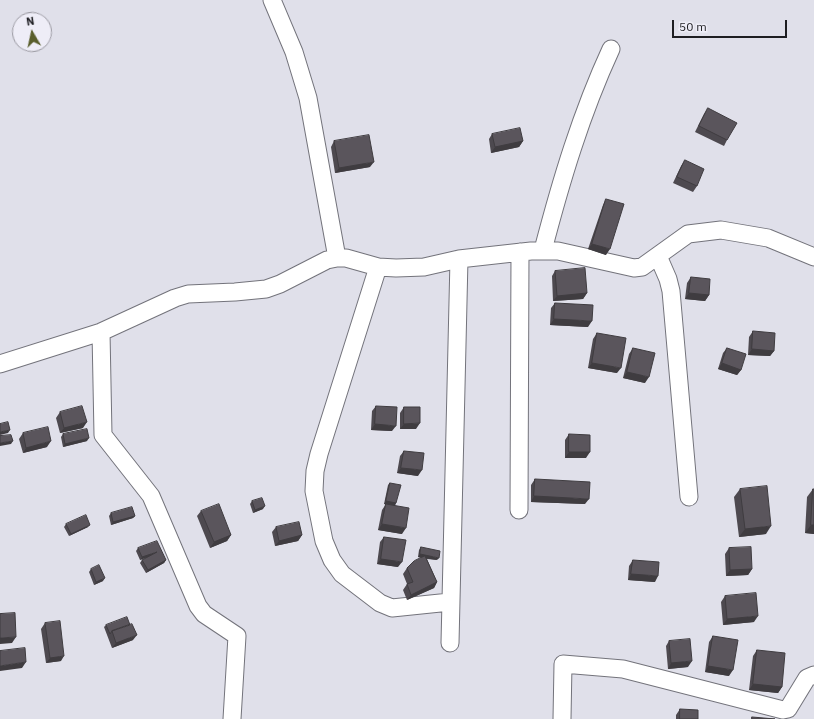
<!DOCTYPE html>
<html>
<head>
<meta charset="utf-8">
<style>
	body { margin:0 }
	#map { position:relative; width:814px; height:719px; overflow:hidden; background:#e0e0ea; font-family:"IBM Plex Sans",sans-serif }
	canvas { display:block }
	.north { position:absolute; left:12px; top:12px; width:40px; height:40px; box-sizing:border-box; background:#eeedf7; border:1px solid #9b9aa2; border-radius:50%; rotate:351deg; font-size:11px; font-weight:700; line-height:16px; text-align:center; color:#1e1e22 }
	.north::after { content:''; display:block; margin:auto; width:14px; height:18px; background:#595e2c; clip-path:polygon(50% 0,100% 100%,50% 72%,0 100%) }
	.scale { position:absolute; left:672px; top:20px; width:115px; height:18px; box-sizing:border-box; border:2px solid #1e1e22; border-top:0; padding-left:5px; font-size:12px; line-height:14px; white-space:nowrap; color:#1e1e22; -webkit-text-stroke:3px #eeedf7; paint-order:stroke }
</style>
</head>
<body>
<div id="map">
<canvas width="814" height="719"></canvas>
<div class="north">N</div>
<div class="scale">50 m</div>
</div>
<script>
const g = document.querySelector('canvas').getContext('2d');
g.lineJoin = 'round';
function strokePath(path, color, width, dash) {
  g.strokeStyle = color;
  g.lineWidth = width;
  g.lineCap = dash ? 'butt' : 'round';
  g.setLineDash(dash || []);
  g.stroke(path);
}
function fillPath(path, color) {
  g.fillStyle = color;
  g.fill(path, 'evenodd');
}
const street = new Path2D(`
	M272 0 294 52 308 98 337 258
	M543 250C561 181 581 114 611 49
	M658 256 668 279 671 291 689 497
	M378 267 319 454 315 471 314 491 324 541 332 560 342 574 380 603 392 608 450 602
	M101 332 103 435 151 496 198 606 204 614 237 636 232 719
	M0 364 101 332 175 298 188 294 235 292 266 289 280 284 327 260 337 258H346L378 267 396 268 424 267 459 259 531 251H558L634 268 642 267 688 234 721 230 768 238 814 257
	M519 510 520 252
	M450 643 459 259
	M562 719 563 664 623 669 783 710 788 709 807 678 814 675`);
strokePath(street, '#73737b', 19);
strokePath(street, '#fff', 17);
fillPath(new Path2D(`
	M708 108 727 140 724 146 695 132 704 114Z
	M492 134 523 141 519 147 491 153 489 139Z
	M334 141 370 167 335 173 331 147Z
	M685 160 697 186 693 192 673 183 681 166Z
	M606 199V255L588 249 603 205Z
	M555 271 587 293 583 299 553 301 552 276Z
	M691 277 709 295 705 301 685 299 687 283Z
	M555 303 588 327 550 325 551 308Z
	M753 331 774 351 770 356 748 355 749 337Z
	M597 333 617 373 588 368 593 339Z
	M633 348 645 383 623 378 629 354Z
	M727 348 741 370 737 375 718 369 723 353Z
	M376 406 392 431 371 430 372 411Z
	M404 407 416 429H400V413Z
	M60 412 83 428 60 433 56 418Z
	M23 433 47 447 23 453 19 439Z
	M63 434 87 441 63 447 61 437Z
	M569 434 586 458H565V440Z
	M404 451 418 476 397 473 400 456Z
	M535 479 585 504 531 502V485Z
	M390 483 396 503 395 506 402 534 378 530 382 510 386 504 392 505 384 504 388 485Z
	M740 489 766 534 739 537 734 497Z
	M813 489H814V534L805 533 807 497Z
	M252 501 263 509 253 513 250 504Z
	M201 511 231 535 227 541 210 548 197 516Z
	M111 513 135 516 133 518 111 525 109 516Z
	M66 524 88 527 69 536 64 527Z
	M276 527 302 535 298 541 275 546 272 532Z
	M384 537 398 567 377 564 380 542Z
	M421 547 437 560 427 559 437 582 434 588 407 600 403 590 407 584 403 574 407 568 422 558 418 557 419 550Z
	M138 548 166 560 164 563 146 573 140 563 142 560 148 557 140 560 136 551Z
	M729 548 752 569 748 575 726 576 725 554Z
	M633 560 655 582 628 580 629 566Z
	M91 569 103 581 94 585 89 572Z
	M725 596 754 622 723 625 721 602Z
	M45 623 61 661 46 663 41 629Z
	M106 625 133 640 112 648 104 627Z
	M713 636 729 676 705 672 709 642Z
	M669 641 688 667 668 669 666 646Z
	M757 650 782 687 778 693 749 690 753 656Z
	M680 709 698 719H676V715Z`), '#4d494f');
fillPath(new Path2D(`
	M523 141 519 147 491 153 495 147Z
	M374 162 370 167 335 173 339 168Z
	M592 244 610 249 606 255 588 249Z
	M587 293 583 299 553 301 557 296Z
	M689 293 709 295 705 301 685 299Z
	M554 319 592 321 588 327 550 325Z
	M752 349 774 351 770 356 748 355Z
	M592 363 621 368 617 373 588 368Z
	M722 363 741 370 737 375 718 369Z
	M627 372 649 377 645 383 623 378Z
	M87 422 83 428 60 433 64 428Z
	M420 423 416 429H400L404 424Z
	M375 424 396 426 392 431 371 430Z
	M10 430 8 433 0 435V432Z
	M89 438 87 441 63 447 65 444Z
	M13 441 11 444 0 446V443Z
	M51 441 47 447 23 453 26 448Z
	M569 452H590L586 458H565Z
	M401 468 422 470 418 476 397 473Z
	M534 496 589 499 585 504 531 502Z
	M386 501 396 503 394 506 384 504Z
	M265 506 263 509 253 513 255 510Z
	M135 516 133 518 111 525 113 522Z
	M382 524 406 528 402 534 378 530Z
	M90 525 88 527 69 536 71 534Z
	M811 525H814V534L805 533Z
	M771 526 766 534 739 537 745 529Z
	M231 535 227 541 210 548 214 542Z
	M302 535 298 541 275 546 279 541Z
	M157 552 155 554 140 560 142 557Z
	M420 554 439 558 437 560 418 557Z
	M381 559 402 562 398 567 377 564Z
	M166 560 164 563 146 573 148 570Z
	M752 569 748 575 726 576 730 570Z
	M631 574 658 576 655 582 628 580Z
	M105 578 103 581 94 585 96 582Z
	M437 582 434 588 407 600 411 595Z
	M758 616 754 622 723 625 727 619Z
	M137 635 133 640 112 648 116 643Z
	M16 637 12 643 0 644V638Z
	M64 656 61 661 46 663 50 658Z
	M692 661 688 667 668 669 671 663Z
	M26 662 22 668 0 671V666Z
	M708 666 733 670 729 676 705 672Z
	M753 684 782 687 778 693 749 690Z`), '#3f3c40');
const building = new Path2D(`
	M708 108 737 123 727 140 699 126Z
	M520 128 523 141 495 147 492 134Z
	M369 135 374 162 339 168 334 141Z
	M685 160 704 169 697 186 677 177Z
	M606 199 624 204 610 249 592 244Z
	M585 268 587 293 557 296 555 271Z
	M691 277 710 279 709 295 689 293Z
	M555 303 593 305 592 321 554 319Z
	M753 331 775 333 774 351 752 349Z
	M597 333 626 338 621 368 592 363Z
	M633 348 655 353 649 377 627 372Z
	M727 348 746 354 741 370 722 363Z
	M82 406 87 422 64 428 60 412Z
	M376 406 397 407 396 426 375 424Z
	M404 407H420V423L404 424Z
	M8 422 10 430 0 432V424Z
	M48 427 51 441 26 448 23 433Z
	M87 429 89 438 65 444 63 434Z
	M569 434 590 435V452H569Z
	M11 435 13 441 0 443V436Z
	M404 451 424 453 422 470 401 468Z
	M535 479 590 482 589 499 534 496Z
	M390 483 401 485 396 503 386 501Z
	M767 486 771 526 745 529 740 489Z
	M813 489H814V525H811Z
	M262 498 265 506 255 510 252 501Z
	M219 504 231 535 214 542 201 511Z
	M386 504 409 508 406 528 382 524Z
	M132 507 135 516 113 522 111 513Z
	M86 515 90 525 71 534 66 524Z
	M299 522 302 535 279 541 276 527Z
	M384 537 406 540 402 562 381 559Z
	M157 541 166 560 148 570 142 560 157 552 142 557 138 548Z
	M421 547 440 551 439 558 420 554Z
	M751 547 752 569 730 570 729 548Z
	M425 556 437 582 411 595 407 584 413 582 407 568 414 561Z
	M633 560 659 562 658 576 631 574Z
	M99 565 105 578 96 582 91 569Z
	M756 593 758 616 727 619 725 596Z
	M15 613 16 637 0 638V614Z
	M127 617 130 625 112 631 110 634 106 625Z
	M60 621 64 656 50 658 45 623Z
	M132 624 137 635 116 643 112 631Z
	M713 636 738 640 733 670 708 666Z
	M690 639 692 661 671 663 669 641Z
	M25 648 26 662 0 666V651Z
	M757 650 785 653 782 687 753 684Z
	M680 709 698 710V719H680Z
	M752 717 775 719H752Z`);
fillPath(building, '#5a555c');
strokePath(building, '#3f3c40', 1);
</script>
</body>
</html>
